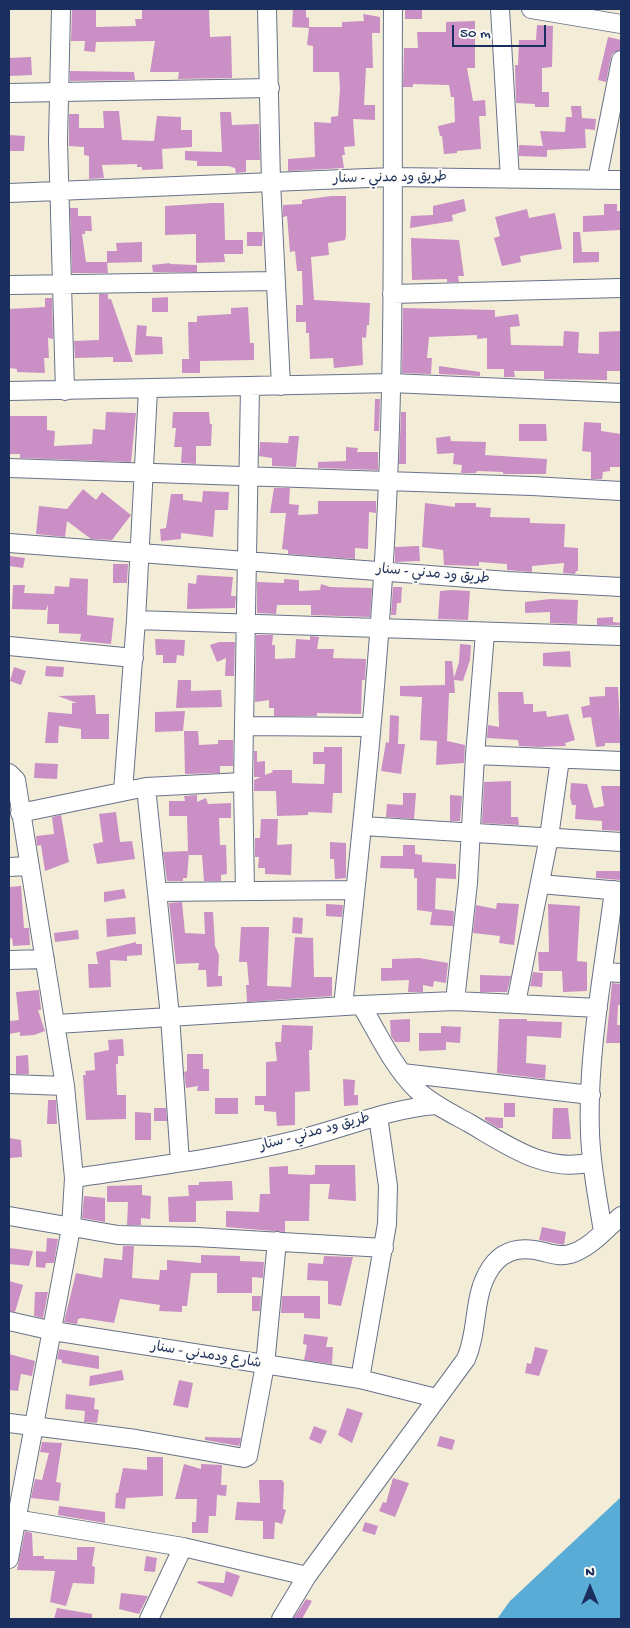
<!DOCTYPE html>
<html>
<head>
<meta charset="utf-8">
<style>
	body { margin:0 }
	#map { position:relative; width:630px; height:1628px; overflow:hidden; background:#f3edd8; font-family:"Gochi Hand",sans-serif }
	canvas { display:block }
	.frame { position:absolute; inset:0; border:10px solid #1b2f5e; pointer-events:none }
	.north { position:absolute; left:565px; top:1563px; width:50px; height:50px; -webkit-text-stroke:4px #fdfcf7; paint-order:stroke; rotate:0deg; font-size:14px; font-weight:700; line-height:20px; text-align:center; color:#1b2f5e }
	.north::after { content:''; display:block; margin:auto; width:18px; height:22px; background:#1b2f5e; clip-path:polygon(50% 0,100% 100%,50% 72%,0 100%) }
	.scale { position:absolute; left:452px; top:25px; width:94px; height:22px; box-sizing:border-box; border:2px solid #1b2f5e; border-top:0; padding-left:6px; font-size:15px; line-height:18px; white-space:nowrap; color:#1b2f5e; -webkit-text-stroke:4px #fdfcf7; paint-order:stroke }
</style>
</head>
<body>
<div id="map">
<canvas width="630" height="1628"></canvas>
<div class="frame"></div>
<div class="north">N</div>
<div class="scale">50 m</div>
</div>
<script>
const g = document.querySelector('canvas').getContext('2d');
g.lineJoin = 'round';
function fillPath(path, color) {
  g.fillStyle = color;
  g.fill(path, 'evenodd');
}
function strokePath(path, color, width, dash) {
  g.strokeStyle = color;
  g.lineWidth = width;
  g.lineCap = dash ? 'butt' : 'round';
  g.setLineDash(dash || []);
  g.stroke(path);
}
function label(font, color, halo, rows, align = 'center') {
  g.font = font + ' "Gochi Hand","Playpen Sans Arabic",sans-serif';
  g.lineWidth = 4;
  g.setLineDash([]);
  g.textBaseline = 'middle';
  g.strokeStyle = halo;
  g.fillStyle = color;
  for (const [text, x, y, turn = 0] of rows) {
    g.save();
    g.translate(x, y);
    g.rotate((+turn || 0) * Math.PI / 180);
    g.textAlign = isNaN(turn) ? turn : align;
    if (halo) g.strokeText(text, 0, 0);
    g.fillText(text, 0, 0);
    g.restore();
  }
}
fillPath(new Path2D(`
	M621 1497V1619H497L510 1601Z`), '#59acd5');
fillPath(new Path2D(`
	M72 9 96 10V27L136 26 135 19H142V9H209L210 37 231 36 232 78 178 79 179 72H150L155 41 96 42 95 52 84 51 85 41H71Z
	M293 9H306V17L309 18V27H342V22L364 21 363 14 380 17V33H372L373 68H366L364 105H375V120L353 119 355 146 344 147 345 155H342L344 168 288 171V159L315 157 314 122 331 123V117L338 116 340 89 339 72H313V46L307 45 309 28 292 27Z
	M405 9 422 10V19H405Z
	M475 21V68H467L473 101 485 100 486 116H479L481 149 457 151V153L444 154 442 136H440L438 126 455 122 454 97H451L449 85 413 84V87H403L404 48H418L417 32H446V22Z
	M537 25 553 26 552 67 542 68V92H549V107H535V104L516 103 515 65H518L519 40H536Z
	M608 37 621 40V50L613 53 611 57 606 82 598 80Z
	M31 57 32 75 9 76V58Z
	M70 71 134 72 135 80 70 81Z
	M571 106H581L582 118 596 119 595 130 585 129 586 148 547 150V157L519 156V145L543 146 540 131 565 132 566 117H572Z
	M103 111H119L122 140 154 141 157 116 181 117V130H192V147L162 149 163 169 142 170V167H137V164L102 165 104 178 89 179V156L84 155V147L69 146V114H79V128H104Z
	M220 112H231L232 125 259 124 260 160H246V172L236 173 235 168 228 166H197V161L185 160V151L222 152Z
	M9 135 25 136 24 151H9Z
	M331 196H346V236L345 240 328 243 329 255 311 257 314 300 370 303 369 325H367L366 338 362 337 363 365 334 368 333 358 310 359 309 333H306V322H296V305H303L302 271H297L295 251 290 252 287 216 283 217V205L302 204V200Z
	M464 199 466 211 452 215 453 221 410 228 411 216 433 215V206Z
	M212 203H224L225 240H243V254H224L225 262 196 263V234L165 235V206Z
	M604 204H617V211H621V230L583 232V216L604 215Z
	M70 208H78V216H91L92 231H85V234H82L86 262H107L108 273H72Z
	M527 209 529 218 555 213 562 249 520 256 521 262 502 266 494 238 500 236 495 217Z
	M247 232H263L262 246H247Z
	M573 232H580L582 252H599V262L573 263Z
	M411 238 459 240 464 276H458L459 282H447V279L412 280Z
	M142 242V262L107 263V251H117L116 243Z
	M170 263V264L197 265V272H153L152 265Z
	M99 294H108V299H111L133 362H113V357L75 358 74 341 99 340Z
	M168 297V312H152V298Z
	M45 298H52L53 339 48 338 49 358H44L45 373 17 372V369L9 368V309L45 307Z
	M248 307 250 343H254V360L200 361V373H182V359H189L188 322H197V316L231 314V308Z
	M403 308 495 310V317L518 314 520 326 510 327 511 345 563 346 564 331 579 332 578 353 599 354V332L621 331V371H607V380L544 379V371H514L515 377H504V369H487V338L477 339V335L429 337 427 358H432L431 374 402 373Z
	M137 325 147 326 146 336 162 337 163 354 135 355Z
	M439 366 480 372V376L439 374Z
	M375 399H380L379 431H374Z
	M106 412 136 413 131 462 20 458V454H9V416H47V430L55 431 54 446 92 444 93 429 105 430Z
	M173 412H209L210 424H212L211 446H196V464L181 463 182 447H174L176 428H172Z
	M401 412H406V464H399Z
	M584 422 601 423V431L621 434V467H610V471L603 472 602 479H591V452L582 451Z
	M519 424H546L547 441H519Z
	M289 436H299L296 467 272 466V458L259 456 260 442 288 443Z
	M450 436 451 441 486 442 485 455 547 459 546 474H503V472L477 471 476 473H461L462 465 453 464 454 453 437 454 436 438Z
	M346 447 358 448 357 452H378V470L318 468V462L346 461Z
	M274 488H290L289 504 299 505 298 515 318 514V501H376V513L369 512 368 549 355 548V559L288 554V550L282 549 286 513H270Z
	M83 489 96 500 102 492 131 515 112 540 91 539 67 521 65 537 36 534 39 506 67 509Z
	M203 491 229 492 228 510H215L213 537 181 533V539L161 541 160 529 166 528 171 494H183V500L202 502Z
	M425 503 455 507V503H476V507L491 508 490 517 530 518V523L565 524 564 547 578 548V571H576L575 574 563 573 564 563 532 566V572L507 570V564L479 562V566L444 565 443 550 422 547Z
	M419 546 420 561 395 562V547Z
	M9 556 25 558 23 568 9 566Z
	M113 564H128L127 583H113Z
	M197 575 233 577 231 596H236L235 608 187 609 188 583 196 584Z
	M70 578 88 579 87 615 114 618 111 644 80 641 81 634 59 633V624H47L48 605 46 610 12 609 13 585H25L24 593 54 594 55 586 69 587Z
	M284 579 299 580V591L320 590 321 584 330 587 372 588 370 617 311 615V605H277L276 614 257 613V582L284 583Z
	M393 587H402L401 603H397L396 615H391Z
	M451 590 470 591 468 620 438 619 440 591Z
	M550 599 578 600 577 624 550 623V612L525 613V602Z
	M613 617V622L621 623V625H597V618Z
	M256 635H273L272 645H275V659L295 658 296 639 310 640V636L319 637 317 649H334L333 658 366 659 365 680H362L361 714 317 713V716H274V708H269V700L255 702Z
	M155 639 185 640 184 656 177 655 176 663H163V655H156Z
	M219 642H235L234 676H225L226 658 217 662 210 645Z
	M460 644 471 645 470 660 463 681 454 680 455 693H449L447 741 465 745 464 763 436 765 437 741 420 740 422 697 400 696V686L445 685V661H452L454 678 459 662Z
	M570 651 571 667 543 666V653Z
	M46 666 64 667 63 677 45 676Z
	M14 667 26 671 21 685 10 681Z
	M178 680H191V691L221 690 222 707 176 708Z
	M605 687H618L621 743H605V746L596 747 591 717 583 718 581 707 590 705 589 697 605 696Z
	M498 692H523L524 704H533V712L546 711 547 717 568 714 575 740 565 743 566 746 540 747 519 746 518 740 487 738 488 725 499 727Z
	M95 695 96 714H109V739H81V729L59 726 58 743H45L48 712 72 714V703H77L58 696Z
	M185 711 183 731 155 732V712Z
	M390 715 399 716 398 744H405L401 774 381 771 386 742 389 743Z
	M184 731H198L199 745 218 744V740H233V766H220V773L185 774Z
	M324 747H342V793H333L332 813 308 812V815L277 816 276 791H254V780L261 777H254V751H257V762L265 761V775L273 772 272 770H292V783L324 784 325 764H313V752H324Z
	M35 763 58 764 57 779 34 778Z
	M511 781V817H518L519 825 482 823 484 782Z
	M571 783 587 784 594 808 604 806 601 786H621V831L602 830V821L575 819 576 805H572L570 797Z
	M403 793H416L414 819 386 817 387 804 403 805Z
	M197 795V802L206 798 208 804 231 803V818H219L220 845H226L227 874 221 875V881H204L202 855H189V852L187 878H183V881H167L163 852 188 851 187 816H169V801H185L184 796Z
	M450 795 462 796 460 821H450Z
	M116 812 120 842 132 841 135 859 97 864 93 844 103 842 99 814Z
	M61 815 69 862 45 871 41 845 37 846 36 836 54 834 52 817Z
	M261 819H278L277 845 292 844 291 875 265 874V868H258L259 857H255V838H260Z
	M330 842 346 843V878L335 879 334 859H330Z
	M403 845H415V854L422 855V862L456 864V879L436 878 435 909 454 911 453 926 430 925 432 912 417 910V878H414V869L380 868 381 856H403Z
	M596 871H621L620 880 596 878Z
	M21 886 24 928H29L30 945 13 946 12 938 9 939V887Z
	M124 889 126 898 104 902V892Z
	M182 902 185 933 205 934 204 912H213L215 946 219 955 218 976H222V986L207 987 206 970H198L199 963 176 964 169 903Z
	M497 903 519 904 514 945 499 943 500 936 473 933 476 905 496 909Z
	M326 904 343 905 342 917 326 916Z
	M548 904 580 906 577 961 587 962V991L563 992 562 971H539L538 952H549Z
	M135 917 136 934 107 937 106 919Z
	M293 917 303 918 302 934 292 933Z
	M241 927H269L267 986 291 987 295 937 313 938 314 977H332V996L247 1002 246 985H249L247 962H239Z
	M78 930 79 939 55 942 54 933Z
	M136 942V944H142V955L127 956V961L110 960 111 987 89 988 88 964H98L96 952Z
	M419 958 448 963 446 983 434 981 433 987 423 985V992H408L409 980 381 981V968H392V959Z
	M533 972 543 973 542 987 530 986Z
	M480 975 511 976 507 992H480Z
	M612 983 620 984 621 990V1005H618L617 1025H621V1043H606Z
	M39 990 41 1010H38L45 1031 34 1035 20 1036V1032L9 1034V1021L19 1020 16 992Z
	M410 1019V1042H395L391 1036 390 1020Z
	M499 1019H527V1021L562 1022 561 1038 527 1036 526 1063 546 1065 545 1079 497 1073Z
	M282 1025 313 1026 312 1050H309L310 1091 295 1092V1125L277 1126 276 1112 264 1111V1105H255V1096H266V1062L277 1061 275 1042H281Z
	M441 1026 461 1027 460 1043 446 1042V1050L419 1051V1033H441Z
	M123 1039 124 1056H118V1064H116L117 1095H126V1119L86 1120 83 1075H86L85 1071 95 1070 94 1053 109 1050 108 1040Z
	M187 1054H203V1069H209V1091H197L198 1086 186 1088 184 1072 187 1071Z
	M28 1055 29 1074H16V1056Z
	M343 1079 355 1080 354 1095H358V1105L344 1106Z
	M215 1098H238V1114H215Z
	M48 1100H56L57 1124H47Z
	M504 1103H515V1117H504Z
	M154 1108H166L167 1121H154Z
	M553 1108H568L571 1139H552Z
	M135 1112 151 1113V1140H135Z
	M485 1117 503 1118V1128H498L485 1120Z
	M9 1138 21 1140 22 1157 10 1158Z
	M315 1165H355L356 1201 328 1199 330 1184H310L309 1221H285V1232L226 1227V1211L259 1212 260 1194H270L269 1167 288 1166V1174L311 1175 315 1174Z
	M232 1181 233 1200 196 1201V1222H169L168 1197 189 1196 188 1185H199V1182Z
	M142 1185V1195L151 1196 150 1219 141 1218V1225H127L128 1202H107V1186Z
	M84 1196 105 1198V1222L82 1218Z
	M542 1227 566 1232 564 1245 539 1240Z
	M47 1238 58 1239 54 1263H46L45 1268 36 1267V1251L46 1252Z
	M123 1246H134L132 1278 159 1280 160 1270H167V1260L201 1263V1255L240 1256V1261L264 1262 263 1278 252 1277V1293H217V1273H191L187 1306H182V1312L159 1311 160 1305 120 1299 114 1323 82 1318 78 1319 77 1324 64 1322 76 1273 102 1278 104 1258 122 1260Z
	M9 1248 33 1251 29 1266 9 1264Z
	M324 1256 353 1257 341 1306 328 1304V1281L307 1280 308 1263 323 1264Z
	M9 1281 23 1285 15 1312 9 1311Z
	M35 1292H48L43 1318 34 1316Z
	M252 1296H261L260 1311H252Z
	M282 1296H320V1319L304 1318V1313H281Z
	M304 1334 328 1337 326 1347H333L332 1364 304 1360 307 1345 303 1344Z
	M535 1347 548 1350 539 1376 525 1373 527 1363 531 1364Z
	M59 1349 99 1356V1369L62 1363V1360L57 1359Z
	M9 1354 35 1361 32 1376 21 1374 18 1391 9 1390Z
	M122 1370 124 1380 89 1386 90 1376Z
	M179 1380 193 1383 188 1408 173 1405Z
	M66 1394 95 1398 94 1409 99 1410 97 1423 84 1422 85 1411 65 1409Z
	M347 1408 363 1413 352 1443 338 1435Z
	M314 1426 327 1431 321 1444 309 1439Z
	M440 1436 455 1440 452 1450 437 1446Z
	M205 1437 241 1438 239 1446 205 1440Z
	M42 1442 62 1443 56 1482 61 1483 59 1501 31 1498 35 1479 42 1480 49 1453 40 1452Z
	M147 1457H163V1496L126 1498 125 1509 115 1508 116 1493H118L123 1468 147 1470Z
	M184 1464 201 1469V1464L222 1465 221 1485H227L226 1496 217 1495 216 1516H209L208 1533H192V1522H196L197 1499H175Z
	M393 1478 409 1483 395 1517 379 1511 383 1502 386 1503Z
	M259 1480H282L284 1483 283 1509 286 1510 282 1524 275 1522 274 1539H263V1521L235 1520 237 1502 260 1503Z
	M59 1506 105 1512V1523L58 1515Z
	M365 1522 378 1526 375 1535 362 1531Z
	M25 1531 32 1533 33 1556H44V1559L77 1560V1547H95L92 1566 95 1567 94 1584 73 1583 66 1606 50 1602 55 1571 17 1570Z
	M146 1556 157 1558 155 1572 144 1571Z
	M226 1571 240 1576 232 1597 197 1583 198 1581 224 1583Z
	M121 1593 148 1596 139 1614 119 1609Z
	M306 1599 312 1601 302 1619H293Z
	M57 1608 92 1614V1619H54Z`), '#ca8fc4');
const minor = new Path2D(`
	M61 9 58 141 65 391
	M267 9 271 182 281 386
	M500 9 510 179
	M531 9 621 24
	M9 93 270 88
	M597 180 621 60
	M9 193 392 177 621 180
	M9 285 276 281
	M392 294 621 288
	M9 391 391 383 621 393
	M9 468 532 486 621 491
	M9 543 508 581 621 587
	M136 620 621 636
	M9 646 134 658
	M245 726 371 727
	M475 755 621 761
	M9 773 16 780 65 1086 74 1178 71 1228 9 1559
	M146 787 170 1016 180 1162
	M123 791 136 620 148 390
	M20 813 146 787 243 782
	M363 826 621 842
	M9 867 28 866
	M540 884 621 891
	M245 890 243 782 250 387
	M157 892 355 890
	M9 960 45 959
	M604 972 621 973
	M455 1001 468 883 475 755 485 633
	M516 1003 549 837 560 759
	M361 1005C378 1033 393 1067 417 1090 432 1104 451 1113 469 1123 507 1145 546 1174 592 1162
	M343 1006C362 831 381 656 388 481 395 323 392 166 393 9
	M57 1024 361 1005 455 1001 598 1008
	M402 1073 591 1095
	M9 1084 65 1086
	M74 1178C146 1167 218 1159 288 1142 338 1131 385 1109 436 1105
	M9 1216 118 1235 197 1237 384 1248
	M603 1232C598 1199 591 1167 590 1133 587 1053 604 970 614 890
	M9 1321 53 1331 360 1379 436 1398
	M360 1379 387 1224 388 1186 378 1116
	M9 1423 136 1439 244 1458 248 1456 265 1365 277 1241
	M9 1518 183 1547 307 1576
	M149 1619 183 1547
	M281 1619 307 1576 466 1359C478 1332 473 1300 487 1274 499 1251 518 1245 544 1252 552 1254 561 1257 570 1254 589 1249 606 1229 621 1216`);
strokePath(minor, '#677289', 20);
strokePath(minor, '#fff', 18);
label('14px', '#1b2f5e', '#fdfcf7', [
	["طريق ود مدني - سنار",390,179,-1],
	["طريق ود مدني - سنار",433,575,5],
	["طريق ود مدني - سنار",315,1133,-15],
	["شارع ودمدني - سنار",206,1356,9]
]);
</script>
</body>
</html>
